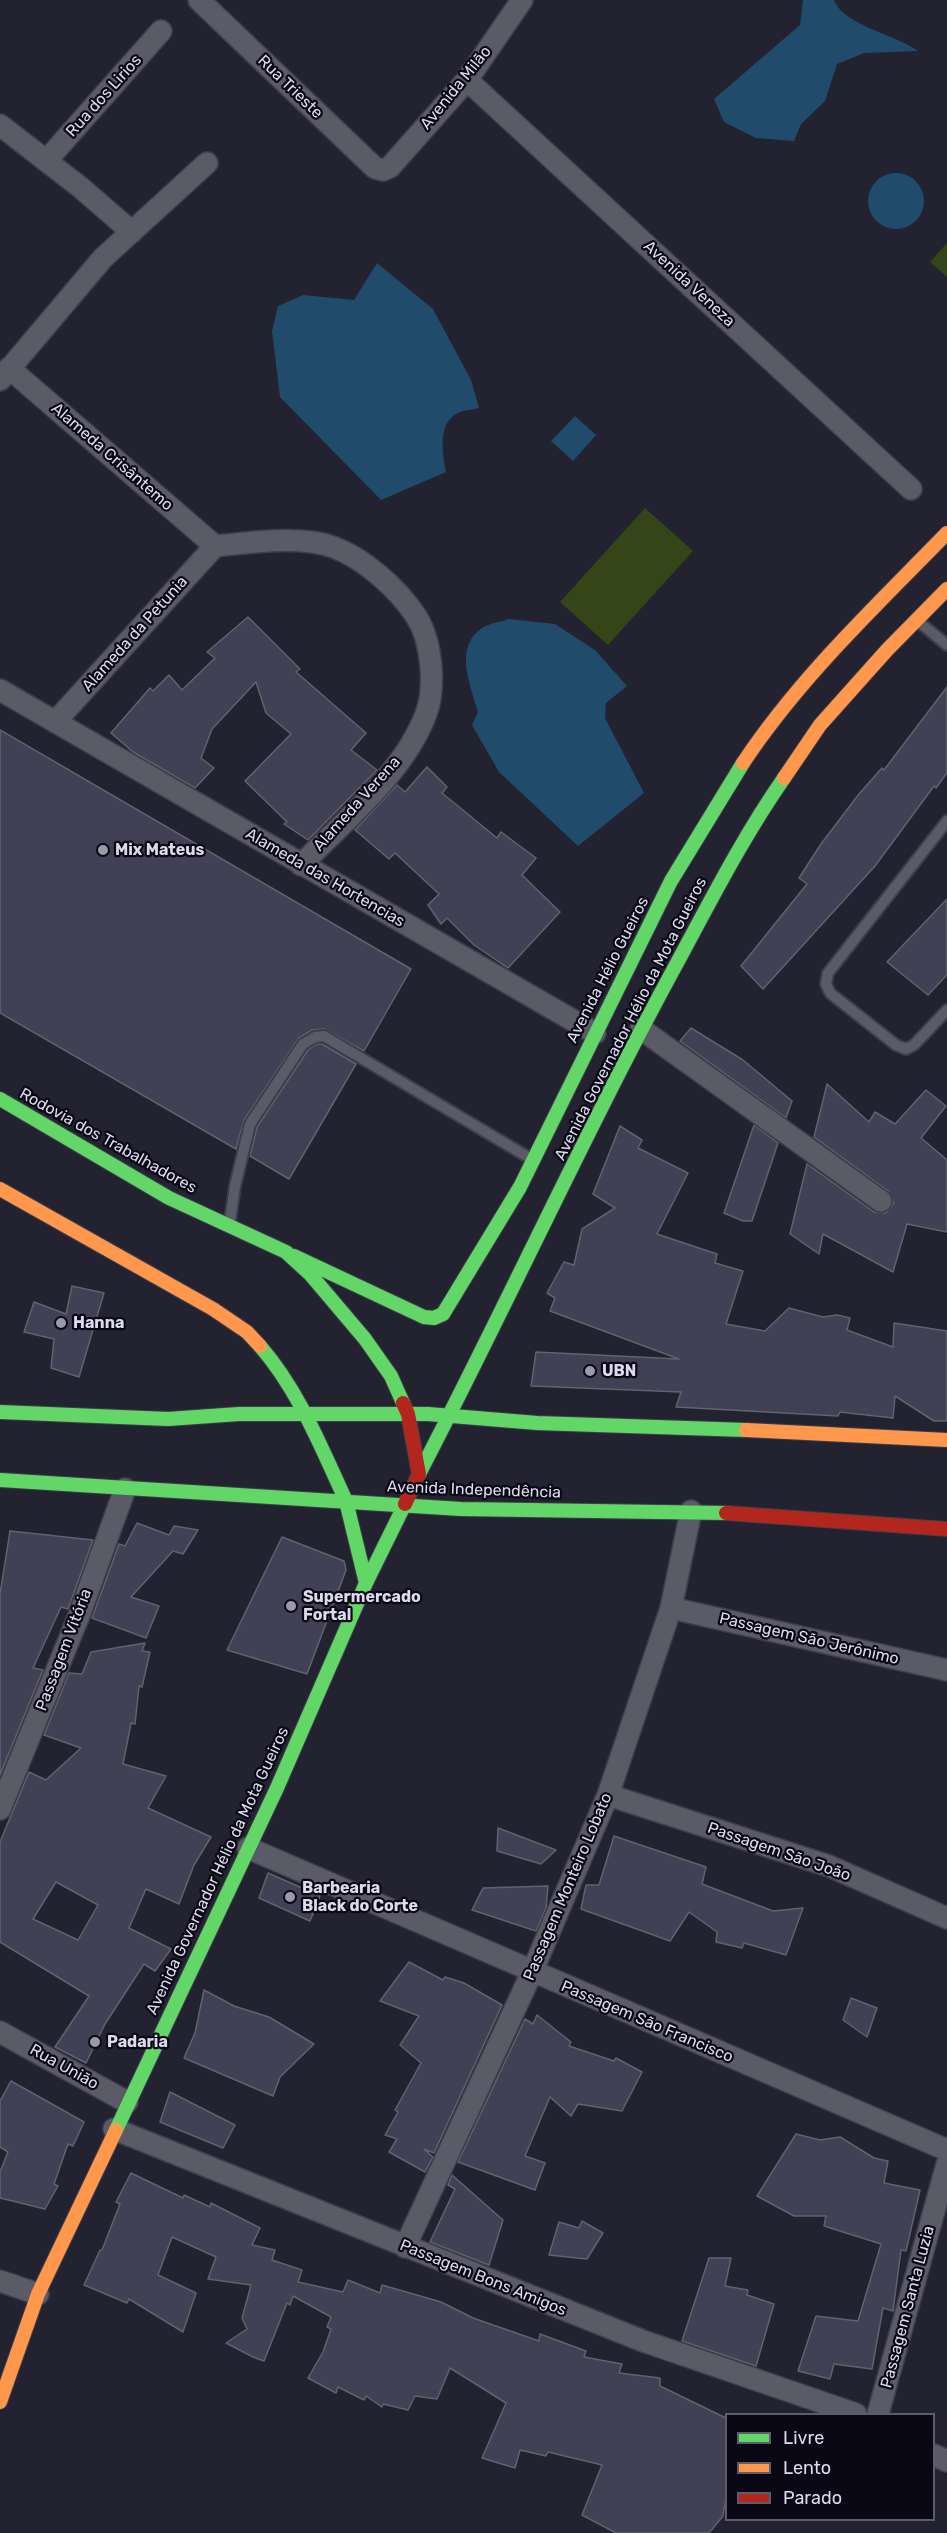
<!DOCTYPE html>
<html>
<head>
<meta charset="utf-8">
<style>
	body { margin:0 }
	#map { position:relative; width:947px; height:2533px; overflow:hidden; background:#232230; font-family:Rubik,sans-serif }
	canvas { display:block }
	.legend { position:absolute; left:725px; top:2413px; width:210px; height:108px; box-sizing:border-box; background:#090814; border:2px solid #5d5c6b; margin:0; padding:8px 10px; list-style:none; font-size:18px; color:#dbdbed }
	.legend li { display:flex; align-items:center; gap:12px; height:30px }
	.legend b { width:30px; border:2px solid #5d5c6b }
</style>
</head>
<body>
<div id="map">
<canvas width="947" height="2533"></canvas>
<ul class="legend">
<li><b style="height:8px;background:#63d668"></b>Livre</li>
<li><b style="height:8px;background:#ff974d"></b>Lento</li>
<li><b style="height:8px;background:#b3261e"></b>Parado</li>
</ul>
</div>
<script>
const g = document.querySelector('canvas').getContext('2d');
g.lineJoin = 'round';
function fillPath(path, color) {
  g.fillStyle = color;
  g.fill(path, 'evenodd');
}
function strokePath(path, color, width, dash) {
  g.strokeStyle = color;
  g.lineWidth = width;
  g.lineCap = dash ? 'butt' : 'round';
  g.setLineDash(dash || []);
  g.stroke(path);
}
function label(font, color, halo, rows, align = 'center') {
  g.font = font + ' Rubik,sans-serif';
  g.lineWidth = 4.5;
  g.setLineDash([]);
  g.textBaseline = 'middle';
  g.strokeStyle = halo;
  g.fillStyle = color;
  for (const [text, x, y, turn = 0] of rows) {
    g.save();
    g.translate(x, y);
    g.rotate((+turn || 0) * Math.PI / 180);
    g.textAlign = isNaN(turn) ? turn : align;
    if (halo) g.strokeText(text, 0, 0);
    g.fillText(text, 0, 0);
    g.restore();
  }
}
fillPath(new Path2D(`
	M947 243V277L930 262Z
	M645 508 693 551 608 645 560 602Z`), '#344517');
fillPath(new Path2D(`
	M803 0H834C843 25 897 35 918 51L864 53 837 64 825 101 801 124 794 141 756 138 724 122 714 99 800 25Z
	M868 201a28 28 0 1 1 56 0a28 28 0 1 1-56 0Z
	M377 263 433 309 471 380 479 408C472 410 462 410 456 414 437 425 443 455 446 472L381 500 280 397 272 331 278 306 303 295 354 300Z
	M575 416 596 435 573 461 551 441Z
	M509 619 555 624 595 650 627 686 606 703 605 718 644 793 578 846 499 772 472 725 478 712C471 686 453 648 482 628 489 623 501 622 509 619Z`), '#204b6b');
const building = new Path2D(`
	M248 617 300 669 296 672 366 733 351 750 377 770 308 840 284 824 287 822 245 781 291 734 266 713 256 682 212 729 201 758 214 768 195 788 133 752 111 733 150 688 153 691 169 675 182 690 215 658 207 652Z
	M947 687V773L936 788 934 786 875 866 763 989 741 966 807 884 799 878 821 844 859 794 882 768 884 770Z
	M0 730 411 969 364 1051 324 1029 312 1030 299 1038 244 1120 236 1149 0 1013Z
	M427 767 447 787 442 793 497 838 501 832 536 858 522 875 560 912 508 968 474 945 447 918 441 924 428 905 439 894 395 853 389 859 355 830 397 785 405 792Z
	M947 899V975L928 995 887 962Z
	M691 1028 743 1060 792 1101 786 1118 680 1041Z
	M317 1044H322L356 1064 289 1179 250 1156 257 1127 308 1050Z
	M827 1084 869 1122 875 1112 895 1124 926 1090 946 1106 921 1138 947 1160V1232L907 1224 893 1272 823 1234 819 1254 790 1234 807 1164 874 1212 886 1213 894 1203 888 1191 814 1137Z
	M754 1125 778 1143 752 1221H743L724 1213Z
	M620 1126 642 1140 638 1148 688 1173 657 1234 717 1254 715 1263 743 1271 726 1324 765 1331 789 1308 823 1317 837 1315 850 1318 847 1330 893 1347 894 1323 947 1331V1421H934L895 1396 893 1418 840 1412 838 1416 676 1407 681 1392 531 1386 536 1352 679 1359 550 1311 555 1298 547 1293 564 1262 574 1265 582 1229 615 1208 593 1194Z
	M72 1286 104 1293 79 1377 51 1368 54 1339 24 1332 34 1302 66 1314Z
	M137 1523 169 1535 174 1526 198 1530 183 1554 173 1551 131 1597 159 1606 146 1638 92 1618 119 1544 125 1546Z
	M10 1531 93 1540 68 1609 61 1607 33 1668 43 1670 0 1775V1594Z
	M282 1537 344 1561 346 1570 307 1674 227 1650Z
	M145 1643 142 1651 150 1652 142 1687 139 1686 135 1724 131 1723 123 1764 166 1776 148 1808 211 1837 194 1865 179 1904 146 1889 129 1928 171 1949 155 1971 144 1964 105 2024 86 2063 55 2047 89 1996 0 1942V1842L29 1772 46 1780 81 1748 44 1735 69 1673 82 1674 91 1652ZM56 1882 98 1905 78 1940 33 1919Z
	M498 1828 556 1850 541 1864 497 1851Z
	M614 1836 706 1867 702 1884 773 1911 803 1908 786 1955 744 1943 742 1948 716 1942 717 1932 689 1912 670 1941 581 1909 586 1885H599Z
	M268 1873 320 1896 310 1921 259 1898Z
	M548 1886 546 1908 536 1931 472 1910 483 1888Z
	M409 1962 443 1980 445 1977 464 1983 502 2005 434 2153 424 2149 433 2157 425 2172 389 2152 397 2139 385 2135 398 2112 395 2110 421 2063 400 2045 419 2016 380 2001Z
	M204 1990 234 2006 269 2017 314 2044 280 2077 273 2096 184 2058 195 2033Z
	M851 1998 877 2008 867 2037 843 2020Z
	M537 2015 571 2042 569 2046 614 2061 616 2058 642 2072 622 2111 578 2104 571 2116 550 2097 525 2156 545 2163 535 2190 458 2162 525 2019 533 2024Z
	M11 2081 84 2122 73 2146 68 2144 54 2184 58 2186 45 2209 0 2198V2172L8 2152 0 2147V2101Z
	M170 2092 235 2125 223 2148 160 2122Z
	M796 2134 820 2140 840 2137 874 2158 888 2161 884 2183 920 2190 906 2251 901 2250 893 2311 883 2308 872 2369 834 2364 830 2379 798 2371 816 2316 858 2321 881 2244 824 2226 826 2216H794L757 2196Z
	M131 2173 183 2198 184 2195 210 2207 211 2203 260 2228 252 2245 275 2250 272 2260 302 2270 298 2282 343 2292 348 2280 380 2293 382 2285 441 2302 473 2318 539 2341 540 2334 586 2351 584 2357 622 2364 619 2373 660 2378V2386L726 2418V2496L723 2516 709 2533H616L582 2515 602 2465 548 2452 546 2456 520 2450 515 2468 482 2458 506 2403 450 2368 437 2399 415 2396 408 2410 383 2404 382 2407 366 2396 364 2400 338 2387 336 2393 308 2378 323 2352 331 2329 327 2327 331 2317 293 2296 290 2305 287 2303 264 2361 253 2357 226 2343 247 2329 242 2318 251 2285 208 2279 216 2257 172 2237 158 2275 196 2293 183 2332 129 2299 127 2303 84 2285 100 2250H102L120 2204 116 2202Z
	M452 2175 503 2220 489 2265 430 2242 455 2189 448 2185Z
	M582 2221 603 2233 587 2259 549 2255 559 2222 579 2228Z
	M709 2258H731L725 2286 748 2290 747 2295 774 2304 756 2366 682 2341Z`);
fillPath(building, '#424055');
strokePath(building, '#62626e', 1.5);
const lane = new Path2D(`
	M919 622 947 645
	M947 821 828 973 826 984 830 993 896 1045 906 1049 914 1045 947 1010
	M230 1221 235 1186 250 1124 303 1044 315 1037 324 1036 533 1160`);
const street = new Path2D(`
	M199 0 375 168 383 170 390 167 467 80 522 0
	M467 80 911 489
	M0 125 80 187 132 232
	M46 161 161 31
	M9 368 215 546
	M0 380 103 258 207 163
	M215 546C249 543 300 535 333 547 364 558 398 589 416 616 432 641 436 687 426 714 403 774 345 820 301 865
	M0 690 595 1033
	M55 722 215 546
	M641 1029 881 1201
	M671 1608 947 1670
	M608 1795 829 1866 947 1918
	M0 1809 80 1613 125 1489
	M248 1848 947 2150
	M0 2032 127 2102
	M114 2129 643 2341 856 2414
	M405 2247 532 1972 608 1795 671 1608 691 1511
	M0 2281 38 2294
	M878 2414 947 2164
	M934 2455 947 2461`);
const fast = new Path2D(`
	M0 1099 169 1198 286 1252 310 1274 365 1339 391 1376 403 1403
	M294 1256 424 1317 434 1318 443 1314 520 1187 671 881 743 763
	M260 1346C299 1391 321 1447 346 1501
	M0 1412 168 1419 239 1414H428L537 1423 746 1430
	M419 1474C507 1305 586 1130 677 963 711 900 743 837 784 778
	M0 1480 461 1509 726 1513
	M346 1501 366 1583
	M116 2130 277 1788 366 1583 405 1504`);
const slow = new Path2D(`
	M743 763C800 677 876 606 947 533
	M784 778 820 725 887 650 947 589
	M0 1189 213 1309 247 1332 260 1346
	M746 1430 947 1440
	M0 2402 38 2294 116 2130`);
const jam = new Path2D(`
	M403 1403 408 1414 419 1474 405 1504
	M726 1513 947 1529`);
strokePath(lane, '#3e3d4b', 14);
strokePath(street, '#3e3d4b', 24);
strokePath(fast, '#3e3d4b', 16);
strokePath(slow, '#3e3d4b', 16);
strokePath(jam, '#3e3d4b', 16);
strokePath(lane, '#5b5b67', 10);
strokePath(street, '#5b5b67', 21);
strokePath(fast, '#63d668', 14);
strokePath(slow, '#ff974d', 14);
strokePath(jam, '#b3261e', 14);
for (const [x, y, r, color] of [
	[103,850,6,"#9b9aab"],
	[61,1323,6,"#9b9aab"],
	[590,1371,6,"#9b9aab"],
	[291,1606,6,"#9b9aab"],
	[290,1897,6,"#9b9aab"],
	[95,2042,6,"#9b9aab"]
]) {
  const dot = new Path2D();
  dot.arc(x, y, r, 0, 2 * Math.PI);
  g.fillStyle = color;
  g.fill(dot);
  strokePath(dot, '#090814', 2);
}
label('16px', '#dbdbed', '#090814', [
	["Rua Trieste",290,87,44],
	["Avenida Milão",456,88,-51],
	["Rua dos Lirios",104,96,-48],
	["Avenida Veneza",689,284,43],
	["Alameda Crisântemo",112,457,41],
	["Alameda da Petunia",135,634,-48],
	["Alameda Verena",357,804,-48],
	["Alameda das Hortencias",325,878,30],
	["Avenida Hélio Gueiros",608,970,-63],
	["Avenida Governador Hélio da Mota Gueiros",631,1019,-63],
	["Rodovia dos Trabalhadores",108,1141,29],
	["Avenida Independência",474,1490,2],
	["Passagem São Jerônimo",809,1639,13],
	["Passagem Vitória",64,1650,-69],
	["Passagem São João",779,1852,19],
	["Avenida Governador Hélio da Mota Gueiros",218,1871,-65],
	["Passagem Monteiro Lobato",568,1887,-67],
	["Passagem São Francisco",647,2022,23],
	["Rua União",64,2067,29],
	["Passagem Bons Amigos",483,2278,22],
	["Passagem Santa Luzia",908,2307,-75]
]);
label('bold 16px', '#dbdbed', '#090814', [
	["Mix Mateus",115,850],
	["Hanna",73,1323],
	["UBN",602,1371],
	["Supermercado",303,1597],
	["Fortal",303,1615],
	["Barbearia",302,1888],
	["Black do Corte",302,1906],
	["Padaria",107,2042]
], 'left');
</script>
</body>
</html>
